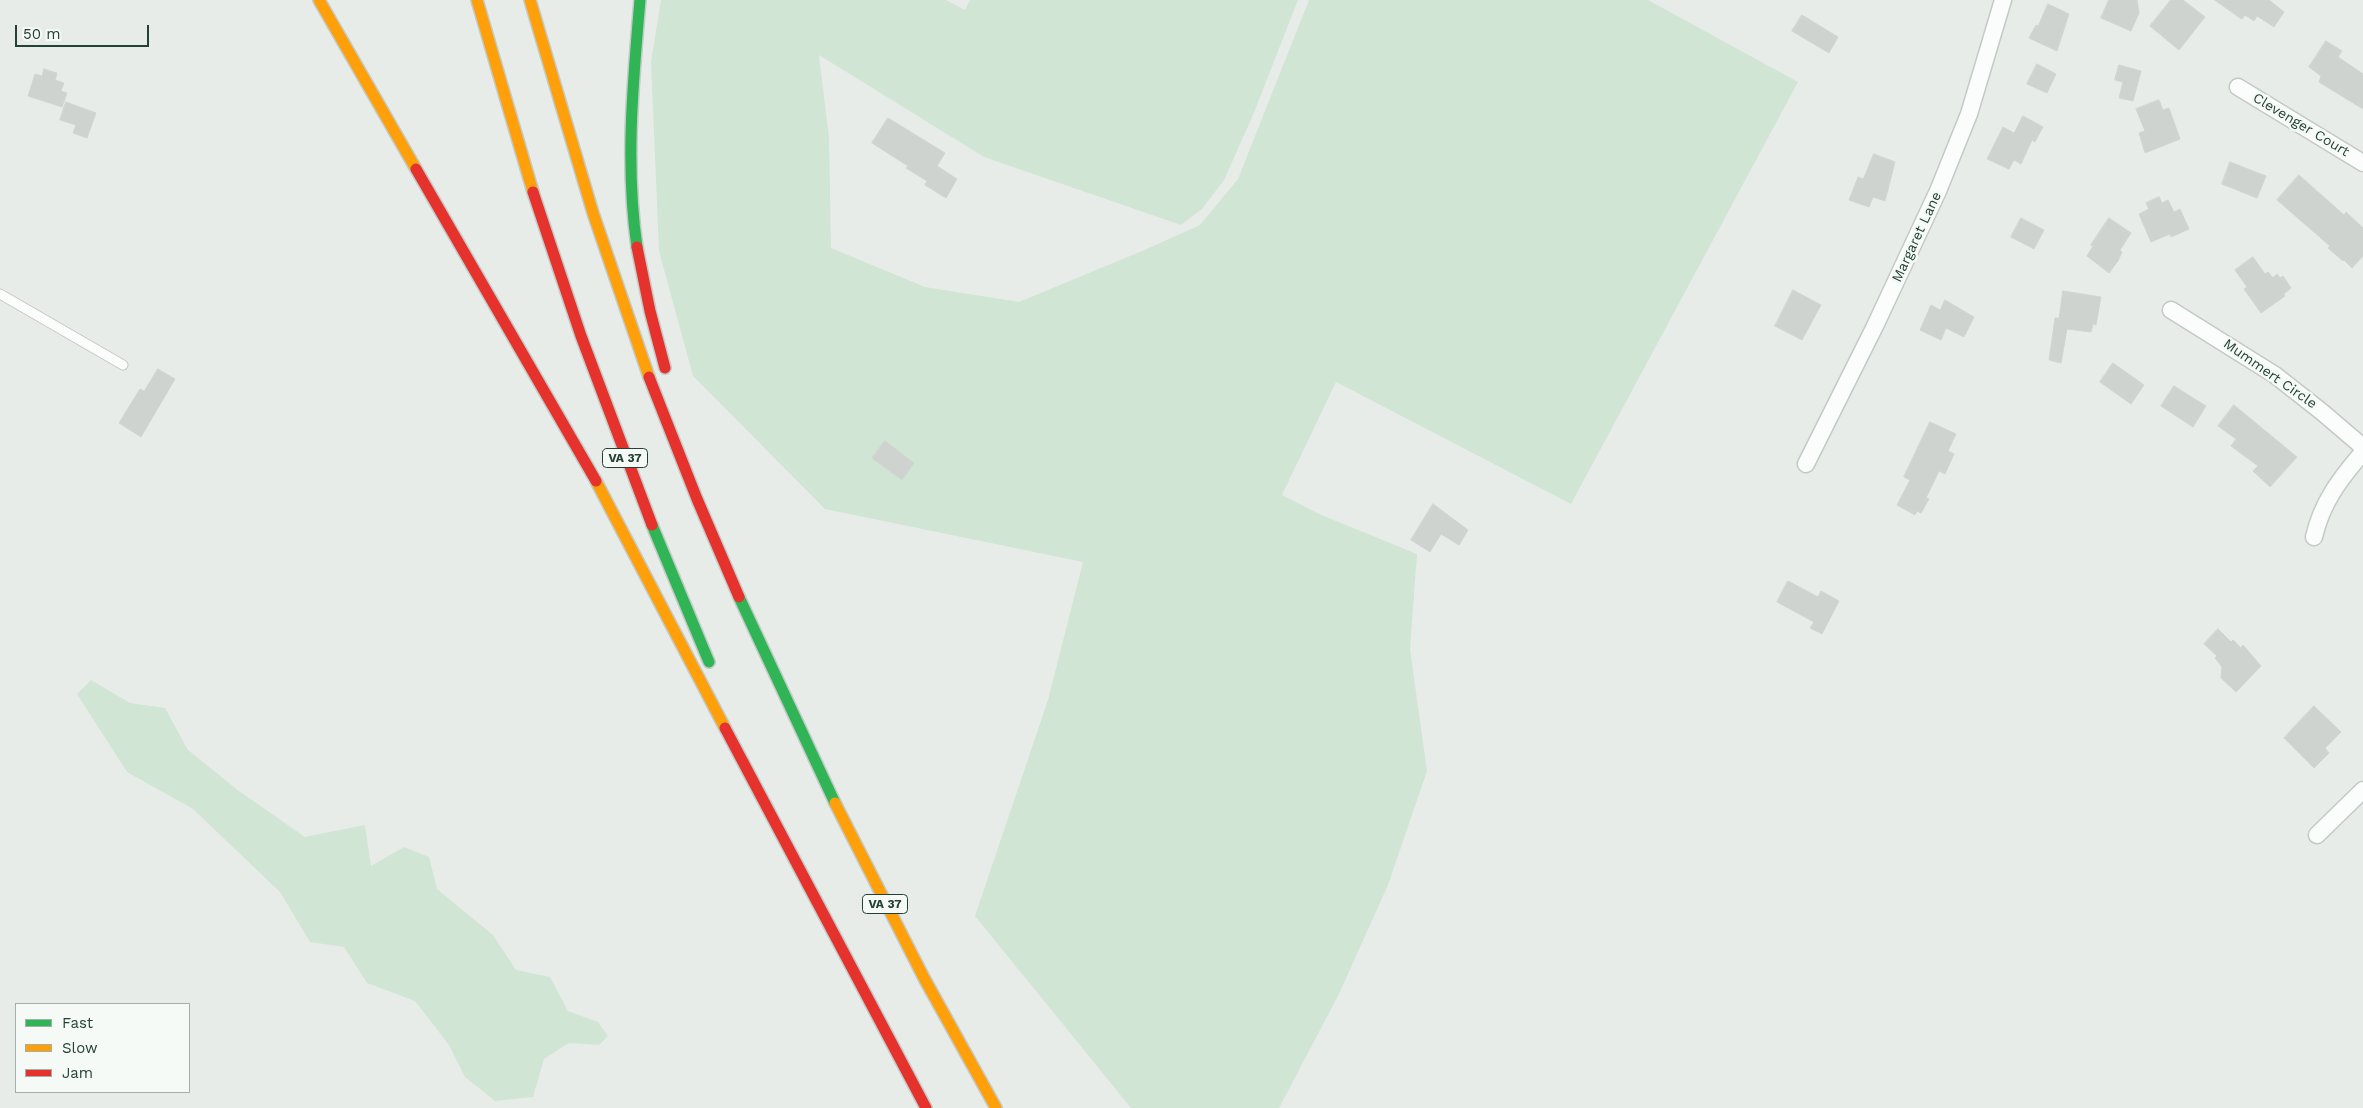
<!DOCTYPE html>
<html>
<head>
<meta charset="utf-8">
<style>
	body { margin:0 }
	#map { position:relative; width:2363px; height:1108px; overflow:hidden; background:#e7ece9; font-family:"Work Sans",sans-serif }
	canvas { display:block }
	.legend { position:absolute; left:15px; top:1003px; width:175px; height:90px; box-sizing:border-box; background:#f6faf7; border:1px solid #a2b0a9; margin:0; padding:6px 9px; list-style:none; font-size:15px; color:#234135 }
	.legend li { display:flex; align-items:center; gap:10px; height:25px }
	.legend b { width:25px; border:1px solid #a2b0a9 }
	.scale { position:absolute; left:15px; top:25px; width:134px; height:22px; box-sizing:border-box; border:2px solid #234135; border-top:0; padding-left:6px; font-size:15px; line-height:18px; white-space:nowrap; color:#234135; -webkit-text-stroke:4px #f6faf7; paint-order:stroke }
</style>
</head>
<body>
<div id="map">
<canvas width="2363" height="1108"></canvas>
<ul class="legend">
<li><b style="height:6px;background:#30b455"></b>Fast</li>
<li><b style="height:6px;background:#ff9f0a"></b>Slow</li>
<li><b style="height:6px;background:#e5322d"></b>Jam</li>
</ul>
<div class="scale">50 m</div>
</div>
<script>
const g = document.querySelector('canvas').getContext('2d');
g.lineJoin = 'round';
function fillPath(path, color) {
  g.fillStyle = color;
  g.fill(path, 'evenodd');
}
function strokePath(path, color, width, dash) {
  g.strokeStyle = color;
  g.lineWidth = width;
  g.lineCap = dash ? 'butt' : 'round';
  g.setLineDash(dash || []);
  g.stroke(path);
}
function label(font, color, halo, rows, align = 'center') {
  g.font = font + ' "Work Sans",sans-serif';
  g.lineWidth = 5;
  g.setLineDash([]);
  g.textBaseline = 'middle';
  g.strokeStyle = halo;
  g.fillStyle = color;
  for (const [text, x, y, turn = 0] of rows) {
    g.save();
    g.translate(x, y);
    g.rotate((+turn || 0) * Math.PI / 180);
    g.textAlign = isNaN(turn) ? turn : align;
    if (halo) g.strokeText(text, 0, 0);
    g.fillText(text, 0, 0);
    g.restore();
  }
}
fillPath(new Path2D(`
	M661 0H946L965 10 970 0H1298L1253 115 1224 180 1202 209 1181 225 984 157 819 55 829 138 831 248 925 287 1019 302 1142 251 1200 225 1238 179 1309 0H1648L1798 82 1571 504 1336 382 1282 495 1319 514 1417 554 1410 649 1427 771 1388 885 1339 994 1279 1108H1131L975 916 1048 700 1083 562 825 509 693 376 659 251 651 62Z
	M91 680 130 703 165 708 188 750 239 791 305 837 365 825 371 866 404 847 429 857 437 889 493 935 516 970 550 977 568 1011 598 1022 608 1036 599 1045 569 1043 544 1059 533 1097 495 1101 465 1077 449 1045 415 1001 367 983 344 947 310 942 280 892 193 809 127 772 77 694Z`), '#d0e5d4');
const building = new Path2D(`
	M2109 0H2137L2139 13 2131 31 2101 18Z
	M2171 0H2183L2205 17 2179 50 2150 26Z
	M2215 0H2269L2284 12 2274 27 2257 16 2254 21 2245 15 2242 19Z
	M2048 4 2069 14 2057 51 2029 38 2036 25 2038 26Z
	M1802 15 1838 37 1829 53 1792 31Z
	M2326 41 2342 51 2338 57 2363 74V109L2319 82 2321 76 2309 67Z
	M2037 64 2056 74 2047 93 2027 84Z
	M2119 65 2141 71 2133 101 2119 98 2123 82 2115 80Z
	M44 69 57 73 55 80 64 83 61 91 67 93 62 107 28 96 35 74 42 76Z
	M2159 100 2163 110 2169 108 2180 139 2145 153 2139 133 2145 131 2136 109Z
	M66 102 96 113 87 138 73 133 76 125 60 120Z
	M2023 116 2043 127 2035 142 2032 140 2021 164 2014 160 2009 169 1987 159 2003 127 2014 133Z
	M888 118 945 153 937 166 957 179 946 198 925 185 927 181 906 168 908 166 872 143Z
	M1874 154 1895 162 1885 201 1873 197 1869 207 1849 200 1858 177 1863 179Z
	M2230 162 2266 176 2257 198 2222 184Z
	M2299 175 2344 215 2346 212 2363 228V256L2352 268 2344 260 2343 261 2328 248 2330 246 2277 200Z
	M2159 197 2162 203 2168 200 2174 212 2180 209 2189 229 2171 237 2170 234 2151 242 2139 214 2149 209 2146 203Z
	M2021 218 2044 230 2034 249 2011 237Z
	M2109 218 2131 233 2120 250 2122 252 2118 261 2109 273 2087 256 2093 246 2091 245Z
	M2253 257 2265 274 2268 272 2273 278 2277 274 2280 278 2283 276 2291 288 2284 294 2285 296 2261 313 2244 289 2247 287 2235 270Z
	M1793 290 1821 305 1802 340 1775 326Z
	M2063 291 2101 297 2096 325 2093 324 2091 332 2067 329 2061 363 2049 360 2055 318H2059Z
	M1945 300 1974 317 1964 337 1946 328 1941 340 1920 330 1931 305 1940 310Z
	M2113 363 2144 385 2131 404 2100 382Z
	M158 369 175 379 141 437 119 423 140 389 144 391Z
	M2174 386 2206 406 2193 427 2161 406Z
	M2234 405 2297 457 2270 487 2253 471 2258 466 2231 446 2236 439 2218 426Z
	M1930 422 1956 434 1948 451 1954 454 1945 474 1939 471 1926 498 1929 499 1921 513 1917 511 1915 515 1897 505 1910 480 1904 477Z
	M885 441 914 463 902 480 872 458Z
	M1433 504 1468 530 1459 545 1441 534 1430 552 1411 540Z
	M1788 581 1818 597 1821 591 1839 601 1822 634 1810 628 1814 622 1777 602Z
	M2218 629 2231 642 2233 640 2241 648 2243 645 2261 666 2236 692 2221 678 2222 667 2215 658 2217 656 2204 644Z
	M2314 706 2341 732 2325 748 2329 753 2314 768 2284 738Z`);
fillPath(building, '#ced3d0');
strokePath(building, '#d0d5d2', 1);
const lane = new Path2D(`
	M0 294 123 365`);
const street = new Path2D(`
	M2238 87 2363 163
	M2171 310 2275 375 2322 412 2363 447
	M1806 464 1875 326 1938 191 1969 114 2003 0
	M2314 537C2322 502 2340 479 2363 452
	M2317 835 2363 790`);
const fast = new Path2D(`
	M637 247C625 165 633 82 640 0
	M652 525 709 662
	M739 597 835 803`);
const slow = new Path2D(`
	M319 0 416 169
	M477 0 533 192
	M530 0 593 213 649 377
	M596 481 725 728
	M835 803 924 978 996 1108`);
const jam = new Path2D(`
	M416 169 596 481
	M533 192 581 336 652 525
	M637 247 650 311 665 368
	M649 377 697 499 739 597
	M725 728 926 1108`);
strokePath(lane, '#c4c9c6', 11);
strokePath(street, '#c4c9c6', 19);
strokePath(fast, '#c2cbc7', 14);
strokePath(slow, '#c2cbc7', 14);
strokePath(jam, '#c2cbc7', 14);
strokePath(lane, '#fbfcfc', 9);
strokePath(street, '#fbfcfc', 16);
strokePath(fast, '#30b455', 11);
strokePath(slow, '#ff9f0a', 11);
strokePath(jam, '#e5322d', 11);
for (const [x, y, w] of [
	[625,458,45],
	[885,904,45]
]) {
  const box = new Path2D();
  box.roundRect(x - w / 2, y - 9.5, w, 19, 4);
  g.fillStyle = '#f6faf7';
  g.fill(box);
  strokePath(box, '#234135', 1);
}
label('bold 12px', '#234135', null, [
	["VA 37",625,458],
	["VA 37",885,904]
]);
label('14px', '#234135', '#f6faf7', [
	["Clevenger Court",2301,125,31],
	["Margaret Lane",1917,237,-65],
	["Mummert Circle",2270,374,35]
]);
</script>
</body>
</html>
